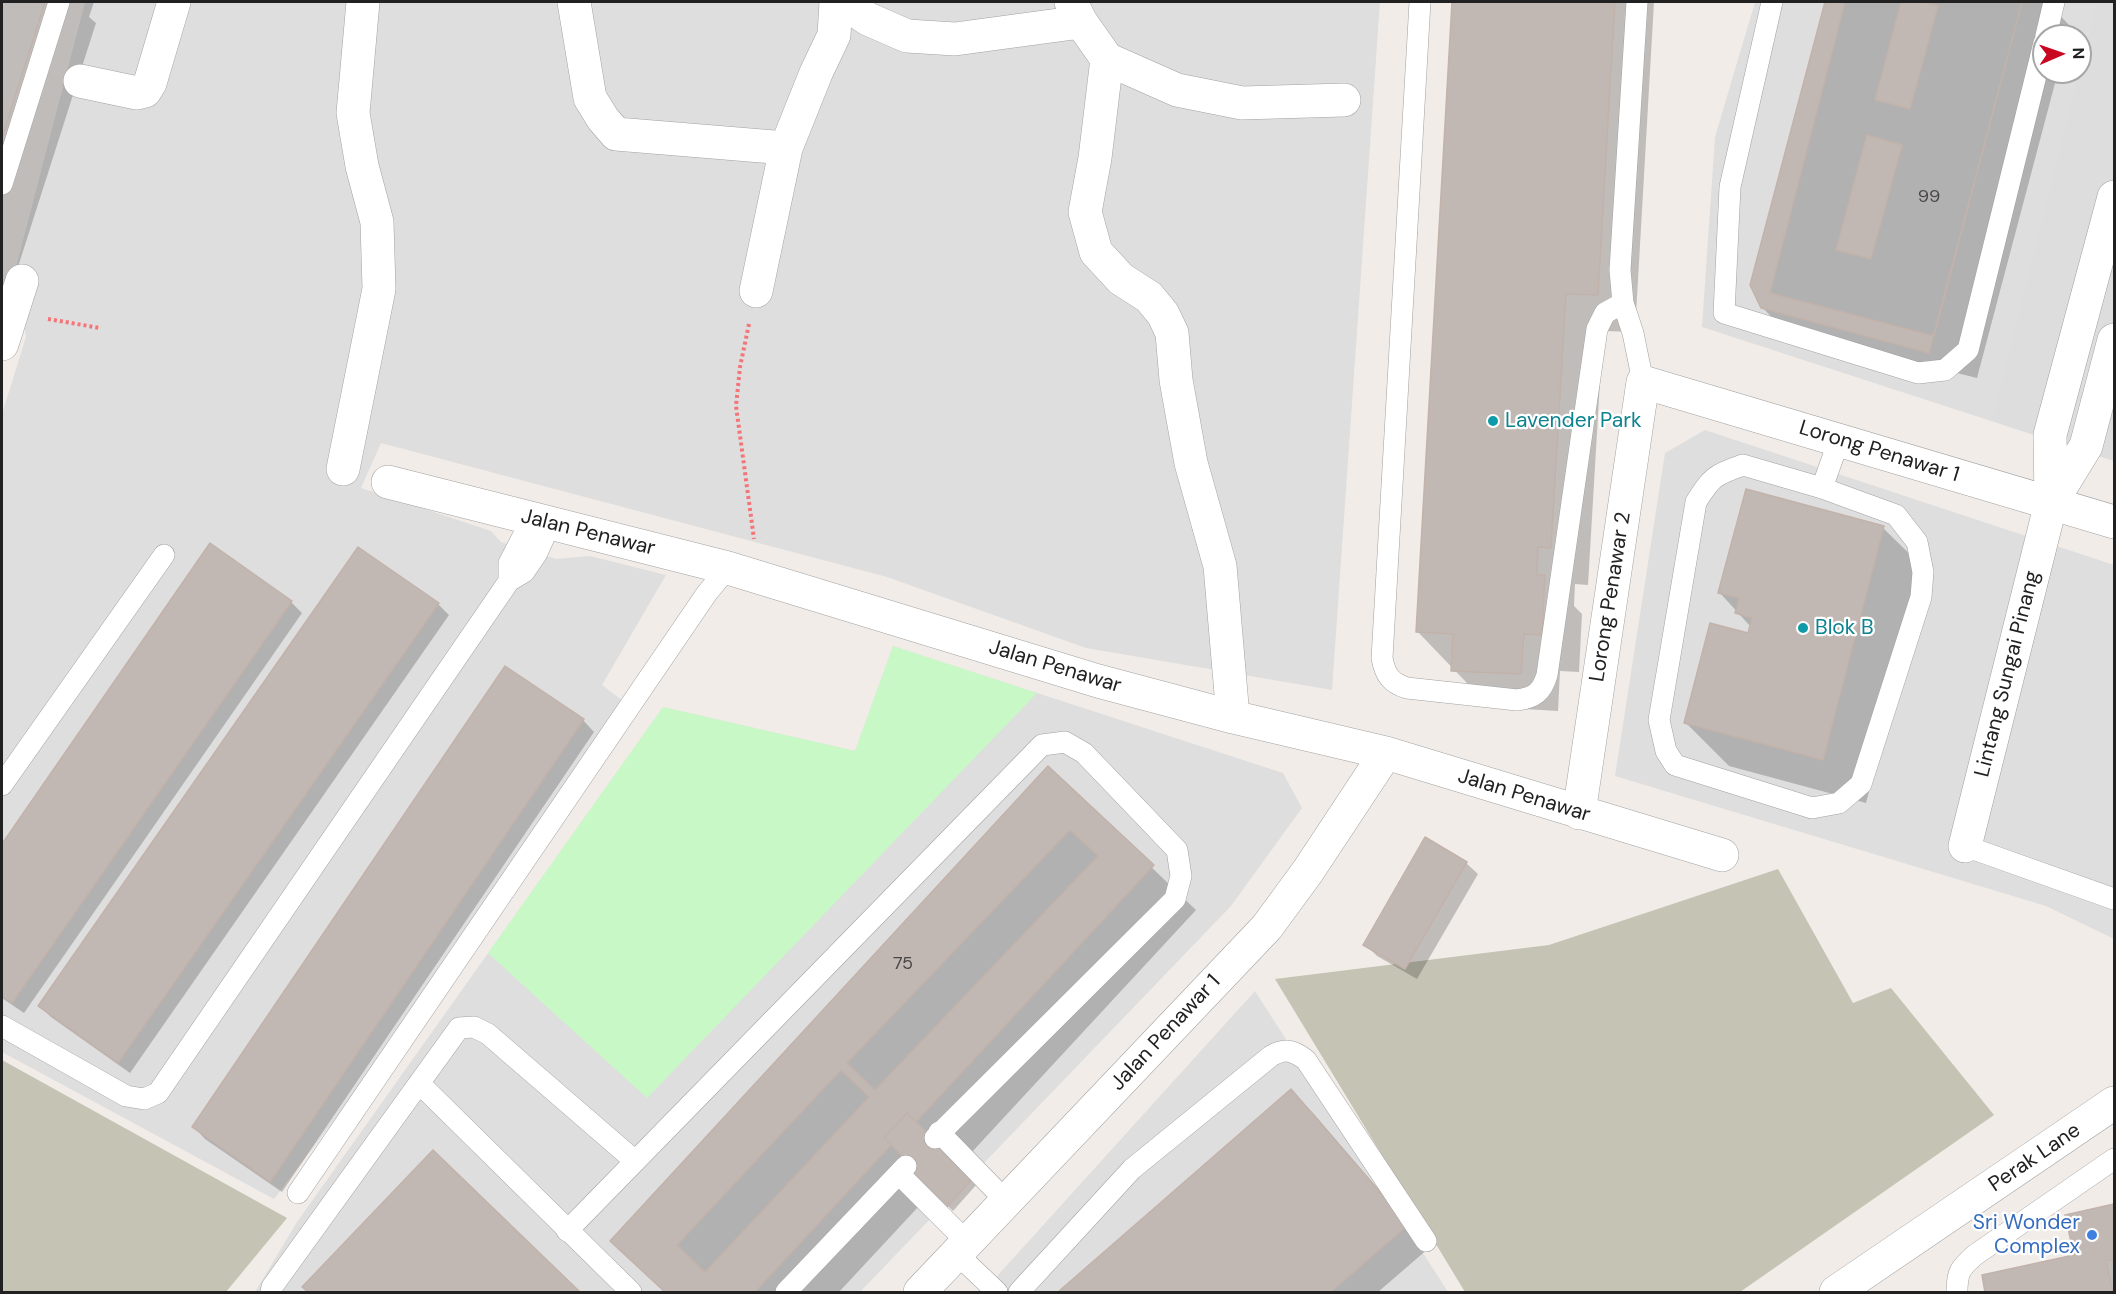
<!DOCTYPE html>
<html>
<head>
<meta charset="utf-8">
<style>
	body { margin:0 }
	#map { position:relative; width:2116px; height:1294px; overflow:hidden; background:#f1ece8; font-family:"DM Sans",sans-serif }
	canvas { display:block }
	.frame { position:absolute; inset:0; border:3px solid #212121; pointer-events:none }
	.north { position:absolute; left:2032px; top:24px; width:60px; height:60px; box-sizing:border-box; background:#fff; border:2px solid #a6a6a6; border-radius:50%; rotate:88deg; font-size:16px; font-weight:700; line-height:24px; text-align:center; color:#212121 }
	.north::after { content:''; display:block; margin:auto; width:21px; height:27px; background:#ca0720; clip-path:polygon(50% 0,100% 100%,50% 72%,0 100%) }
</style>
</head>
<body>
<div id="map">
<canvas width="2116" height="1294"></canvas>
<div class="frame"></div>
<div class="north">N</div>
</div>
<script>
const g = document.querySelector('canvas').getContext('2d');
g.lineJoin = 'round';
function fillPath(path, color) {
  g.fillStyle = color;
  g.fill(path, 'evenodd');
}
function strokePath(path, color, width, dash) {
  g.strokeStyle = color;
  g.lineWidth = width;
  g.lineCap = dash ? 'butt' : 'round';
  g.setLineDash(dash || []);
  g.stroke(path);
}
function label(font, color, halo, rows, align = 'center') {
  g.font = font + ' "DM Sans",sans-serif';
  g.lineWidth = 4.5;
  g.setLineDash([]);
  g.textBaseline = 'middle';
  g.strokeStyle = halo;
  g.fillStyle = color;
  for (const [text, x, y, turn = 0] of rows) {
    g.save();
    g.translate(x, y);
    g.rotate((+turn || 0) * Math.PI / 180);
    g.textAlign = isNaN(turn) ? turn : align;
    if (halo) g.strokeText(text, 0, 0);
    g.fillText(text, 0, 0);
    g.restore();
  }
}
fillPath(new Path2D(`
	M85 2H1380L1332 690 1086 648 887 577 381 443 361 488 491 531 501 542 556 559 590 556 666 575 602 685 623 701 355 1093 274 1199 2 1052V414L26 337 16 267Z
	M1755 2H2114V461L1702 327 1715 137ZM2044 36H2080V72H2044Z
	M1705 430 2114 565V939L2046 906 1615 776 1665 453Z
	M893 646 1283 773 1302 808 1231 906 860 1292H255L297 1222 663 707 855 751Z
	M1255 991 1448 1292H982L989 1285Z`), '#dfdede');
fillPath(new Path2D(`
	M1778 869 1853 1003 1891 988 1994 1115 1740 1292H1465L1275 979 1549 945Z
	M2 1060 287 1218 226 1292H2Z`), '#c5c3b3');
fillPath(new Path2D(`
	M893 646 1037 693 647 1098 488 953 663 707 855 751Z`), '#c9f8c7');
fillPath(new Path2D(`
	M2097 2H2114V461L1992 421Z`), '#ddd');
fillPath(new Path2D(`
	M2 2H94L89 17 96 23 9 295 2 292Z
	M1454 2H1654L1635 332 1603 331 1588 585 1575 584 1574 606 1582 614 1579 672 1560 671 1558 711 1490 707 1417 631Z
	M1827 2H2049V4L2070 26 2067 36H2044V72H2058L1977 378 1784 330 1762 307 1752 285Z
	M1883 528 1927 571 1866 803 1729 766 1686 723 1749 635 1751 627 1720 593Z
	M211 546 291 602 302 613 24 1013 2 998V847Z
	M438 604 449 615 130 1073 51 1017 40 1006Z
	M583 720 594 732 282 1192 205 1139 194 1127Z
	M1048 768 1196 910 959 1166 977 1184 953 1211 933 1191 839 1292H664L612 1241Z
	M1466 863 1478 874 1417 979 1377 956 1365 944Z
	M1291 1091 1313 1113 1429 1248 1378 1292H1060Z
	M433 1152 578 1292H310L304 1287Z
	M2114 1205V1292H1987L1983 1276 2076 1256 2067 1216Z`), '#0003');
const building = new Path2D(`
	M2 2H45L2 138Z
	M2 2H45L2 138Z
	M1452 2H1615L1598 295 1566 294 1551 548 1538 547 1537 575H1545L1542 635 1524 634 1521 674 1451 671 1453 634 1416 632Z
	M1825 2H2022L1929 353 1761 308 1750 285Z
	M1845 2H1901L1875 100 1910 109 1938 6 1923 2H2022L1934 336 1770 293ZM1867 135 1902 145 1871 259 1836 250Z
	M1746 489 1884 526 1823 760 1684 723 1710 623 1748 633 1752 618 1735 613 1739 598 1718 593Z
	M210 543 292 601 12 1003 2 996V844Z
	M358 547 439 603 118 1063 38 1006Z
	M505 666 584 719 270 1182 192 1127Z
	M1048 766 1154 865 916 1122 907 1113 884 1138 891 1145 755 1292H665L610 1241ZM1070 830 1098 856 875 1090 847 1063ZM841 1070 869 1097 705 1272 677 1245Z
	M1425 837 1467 862 1405 969 1363 945Z
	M1291 1089 1408 1225 1331 1292H1058Z
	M907 1113 973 1178 947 1207 901 1161 904 1158 884 1138Z
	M433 1150 580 1292H308L302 1287Z
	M2114 1204V1292H1985L1982 1275 2074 1255 2065 1215Z
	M2114 1259V1292H2113L2106 1261Z`);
fillPath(building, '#c1b8b4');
strokePath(building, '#c2b2aa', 1.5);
const service = new Path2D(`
	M1420 2 1382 658C1385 675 1391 683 1407 688L1517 700C1534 698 1542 692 1547 675L1597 329 1605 313 1623 303
	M1637 2 1620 270 1623 303 1633 333 1643 382
	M1772 2 1730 187 1724 313 1918 373 1945 370 1968 350 2044 43
	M2046 36 2054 2
	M2 184 59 2
	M1743 465 1822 488 1896 515 1917 542 1923 572 1921 597 1861 784 1839 803 1812 808 1675 765 1666 751 1659 720 1696 502C1712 477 1714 475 1743 465Z
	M1822 488 1839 440
	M509 581V563L532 519
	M2 785 164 555
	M1965 846 2114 899
	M2 1026 126 1096 144 1099 158 1093 509 581 524 572 537 553 550 524
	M419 1083 631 1292
	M939 1132 1007 1202
	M899 1174 968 1243
	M298 1193 707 593 728 568
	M567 1231 1042 745 1065 742 1084 753 1177 850 1181 876 1175 899 935 1138
	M957 1254 997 1292
	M271 1292 272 1287 459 1028 474 1027 488 1034 635 1161
	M786 1292 906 1166
	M1019 1292 1132 1169 1271 1056C1285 1048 1293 1050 1306 1060L1426 1241
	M1957 1292C1957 1272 1960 1268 1975 1255L2114 1159`);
const minor = new Path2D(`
	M574 2 590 98 603 119 616 134 786 148
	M843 2 868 19 907 36 955 39 1081 22
	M1071 2 1081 22 1107 59 1177 90 1242 103 1344 100
	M1107 59 1095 158 1085 212 1096 252 1121 279 1149 297 1163 314 1172 333 1176 380 1191 463 1220 566 1233 717
	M80 81 137 93 145 91 150 83 174 2
	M756 291 786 148 816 73 834 35 836 2
	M2 344 22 281
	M343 469 379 289 377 222 362 166 353 113 363 2
	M388 482 728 568 1098 681 1233 717 1386 753 1722 855
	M2051 503 2086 446 2114 340
	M1579 813 1643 382 2114 522
	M1965 846 2051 503 2050 435 2114 197
	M920 1292 1267 927 1308 871 1386 753`);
const tertiary = new Path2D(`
	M1836 1292 2114 1103`);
strokePath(service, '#a2a2a2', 22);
strokePath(minor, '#a2a2a2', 34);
strokePath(tertiary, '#a2a2a2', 34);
strokePath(new Path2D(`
	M48 319 100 328
	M749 324 740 367 736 406 754 539`), '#f57477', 4, [3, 3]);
strokePath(service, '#fff', 21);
strokePath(minor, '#fff', 33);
strokePath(tertiary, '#fff', 33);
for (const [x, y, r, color] of [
	[1493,421,6,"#0f9aa8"],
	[1803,628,6,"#0f9aa8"],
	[2092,1235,6,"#3f7fe0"]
]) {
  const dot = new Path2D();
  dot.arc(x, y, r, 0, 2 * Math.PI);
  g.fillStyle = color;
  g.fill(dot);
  strokePath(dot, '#fff', 2);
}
label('18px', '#494746', null, [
	["99",1929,197],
	["75",903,964]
]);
label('21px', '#0d838f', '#fff', [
	["Lavender Park",1505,421],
	["Blok B",1815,628]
], 'left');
label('21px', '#212121', '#fff', [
	["Lorong Penawar 1",1879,452,17],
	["Jalan Penawar",588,533,14],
	["Lorong Penawar 2",1611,597,-81],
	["Jalan Penawar",1055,667,17],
	["Lintang Sungai Pinang",2008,674,-76],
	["Jalan Penawar",1524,796,17],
	["Jalan Penawar 1",1166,1033,-47],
	["Perak Lane",2035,1158,-34]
]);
label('21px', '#366cbe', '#fff', [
	["Sri Wonder",2080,1223],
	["Complex",2080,1247]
], 'right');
</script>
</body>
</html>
